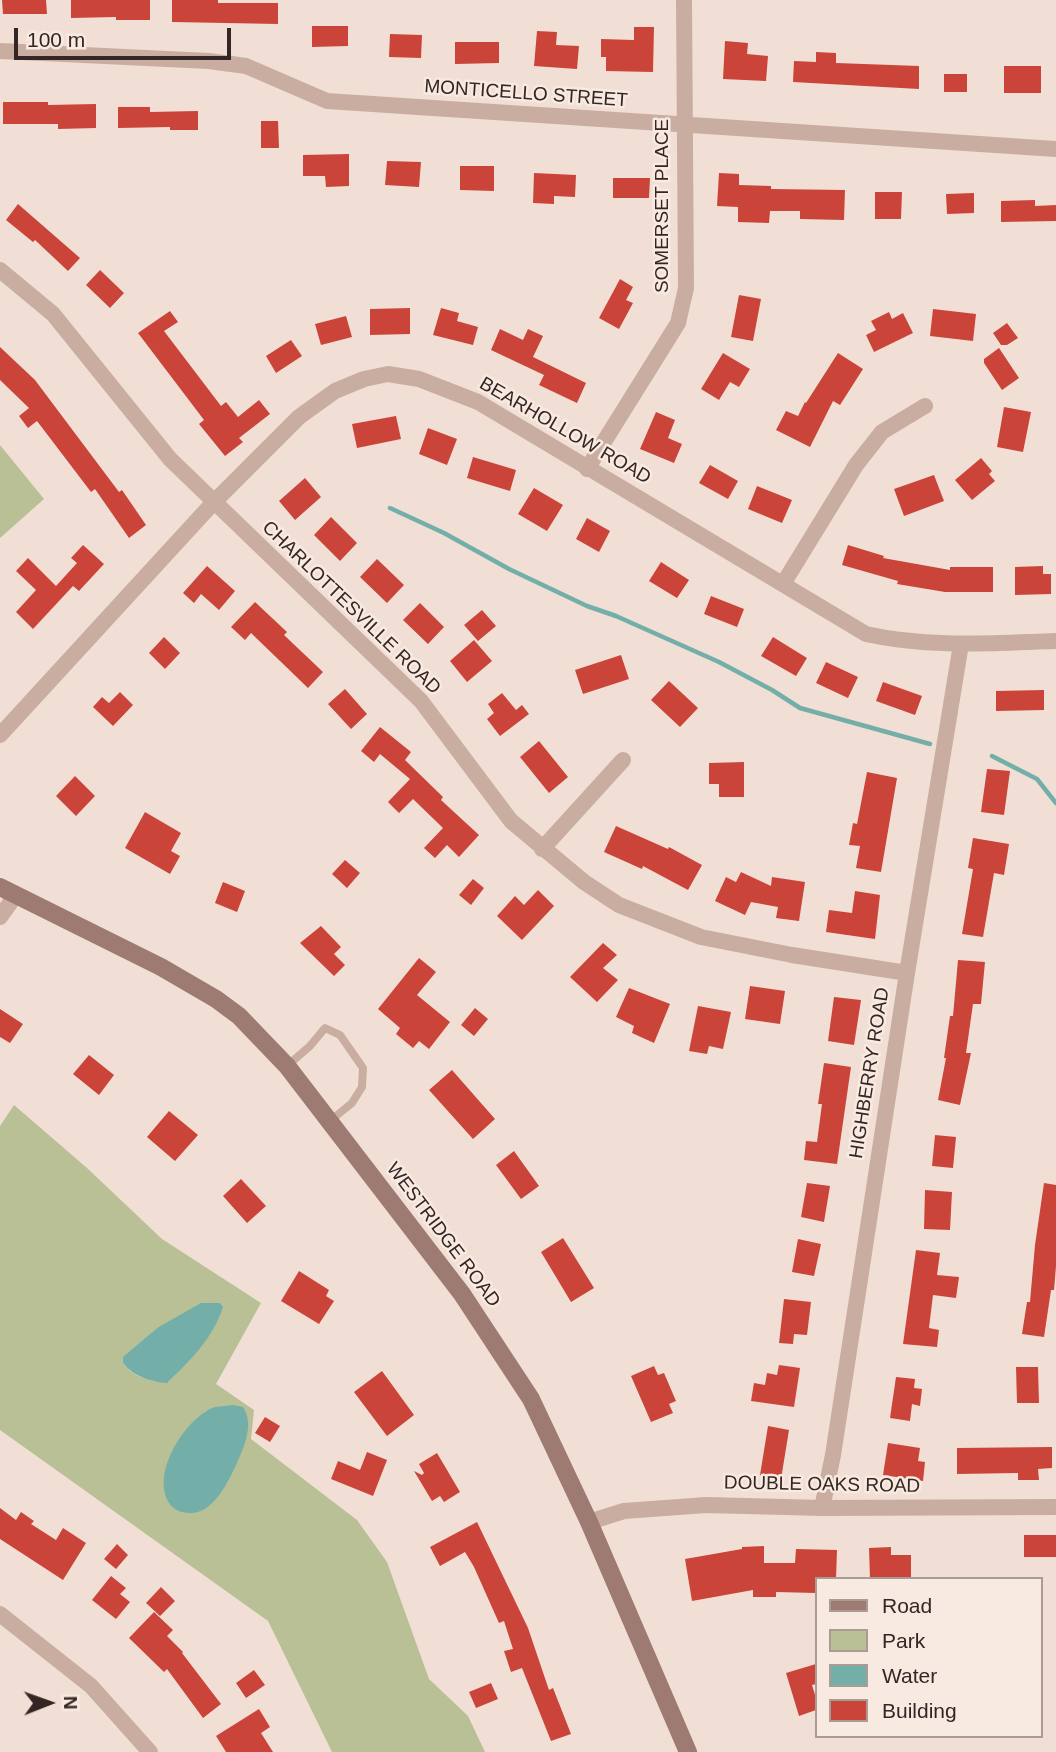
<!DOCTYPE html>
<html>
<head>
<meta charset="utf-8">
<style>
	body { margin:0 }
	#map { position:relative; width:1056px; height:1752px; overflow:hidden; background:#f1dfd5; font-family:Arial,sans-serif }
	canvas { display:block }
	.legend { position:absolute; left:815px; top:1577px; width:228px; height:161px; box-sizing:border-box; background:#f9eae1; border:2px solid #aa9c95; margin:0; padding:9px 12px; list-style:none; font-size:21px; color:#332624 }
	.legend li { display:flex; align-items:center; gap:14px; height:35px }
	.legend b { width:35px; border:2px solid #aa9c95 }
	.north { position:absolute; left:14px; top:1668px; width:70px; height:70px; -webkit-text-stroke:5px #f9eae1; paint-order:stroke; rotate:89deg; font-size:19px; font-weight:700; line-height:28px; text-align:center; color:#332624 }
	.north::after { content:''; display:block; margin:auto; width:24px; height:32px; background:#332624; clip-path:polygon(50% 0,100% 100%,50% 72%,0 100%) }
	.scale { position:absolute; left:14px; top:28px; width:217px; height:32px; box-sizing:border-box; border:4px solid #332624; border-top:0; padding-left:9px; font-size:21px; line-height:24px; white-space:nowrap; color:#332624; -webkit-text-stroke:5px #f9eae1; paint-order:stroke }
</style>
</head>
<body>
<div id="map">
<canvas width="1056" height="1752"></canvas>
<ul class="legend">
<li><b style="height:9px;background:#9d7b72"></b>Road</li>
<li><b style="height:19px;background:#b9c095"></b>Park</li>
<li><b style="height:19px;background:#73afa8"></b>Water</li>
<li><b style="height:19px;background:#cb4439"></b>Building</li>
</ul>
<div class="north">N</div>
<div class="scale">100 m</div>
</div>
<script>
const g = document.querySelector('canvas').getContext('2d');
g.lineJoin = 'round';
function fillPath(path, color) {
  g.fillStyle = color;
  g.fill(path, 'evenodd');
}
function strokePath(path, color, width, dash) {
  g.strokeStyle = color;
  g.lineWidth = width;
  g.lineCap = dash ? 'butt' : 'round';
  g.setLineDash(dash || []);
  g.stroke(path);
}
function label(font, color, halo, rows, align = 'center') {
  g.font = font + ' Arial,sans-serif';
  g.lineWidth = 5;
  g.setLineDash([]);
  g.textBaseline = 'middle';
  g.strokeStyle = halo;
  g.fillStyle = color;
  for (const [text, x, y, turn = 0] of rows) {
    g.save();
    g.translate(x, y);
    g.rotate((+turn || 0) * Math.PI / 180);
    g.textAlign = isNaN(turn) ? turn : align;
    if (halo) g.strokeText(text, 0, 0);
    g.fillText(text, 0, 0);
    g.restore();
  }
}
fillPath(new Path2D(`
	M0 445 44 499 0 538Z
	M14 1105 87 1168 162 1239 261 1303 216 1384 254 1410 251 1439 357 1520 387 1562 429 1679 468 1716 485 1752H332L268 1621 0 1430V1126ZM220 1316C205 1341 189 1362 168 1382 152 1382 132 1377 123 1363L124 1357 157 1328Z`), '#b9c095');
fillPath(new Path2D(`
	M201 1303H220L223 1307C214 1337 189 1362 167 1383 152 1382 132 1376 123 1363V1357L157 1328Z
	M233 1405 243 1407C254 1424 245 1445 237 1463 227 1484 211 1520 182 1512 177 1511 172 1507 169 1503 151 1473 184 1421 212 1408 218 1406 227 1406 233 1405Z`), '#73afa8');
strokePath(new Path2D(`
	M390 508 444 533 509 569 587 606 616 616 719 662 772 690 800 708 930 744
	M992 756 1037 779 1056 803`), '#73afa8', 4.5);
fillPath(new Path2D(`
	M2 0H46L47 14H3Z
	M71 0H150V20H116V17L71 18Z
	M172 0H218V3H278V24L172 22Z
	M312 26H348V46L312 47Z
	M634 27H654L653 72 606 71V57H601V39L634 40Z
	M537 31 557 32 556 45 579 46 577 69 534 66Z
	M390 34 422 35 421 58 389 57Z
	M725 41 748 43 747 54 768 56 766 81 723 79Z
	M455 42H499V63L455 64Z
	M816 52 836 53V63L919 66V89L793 82 794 61 816 62Z
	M1004 66H1041V93H1004Z
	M944 74H967V92H944Z
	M3 102H48V105L96 104V128L58 129V124H3Z
	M118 107H150V112L198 111V130H170V127L118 128Z
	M261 121H278L279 148H261Z
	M349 154V186L326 187 325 176H303V155Z
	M387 161 421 162 419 187 385 185Z
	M460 166H494V191L460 190Z
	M534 173 576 175 575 197 554 196V204L533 203Z
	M719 173 739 174V185L771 186V189L845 190 844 220 800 219V211H770L769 223 738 222V207L717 206Z
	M613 178H650L649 198H613Z
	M875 192H902L901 219H875Z
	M974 193V213L947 214 946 194Z
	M1035 200V206L1056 205V221L1001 222V201Z
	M18 204 80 258 68 271 35 240 33 242 6 220Z
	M100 270 124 293 110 308 86 285Z
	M620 279 633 287 626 300 633 303 619 329 599 318Z
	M739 295 761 299 753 341 731 337Z
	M410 308V334L370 335V309Z
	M441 308 459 313 457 321 478 327 473 345 433 335Z
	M933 309 976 314 973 341 930 336Z
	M170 311 178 322 164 331 221 406 226 402 238 417 259 400 270 414 239 438 243 442 225 456 199 424 204 420 138 333Z
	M889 312 892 319 903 313 913 333 874 352 866 335 876 330 871 321Z
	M346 316 352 337 321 345 315 324Z
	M1007 323 1018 338 1007 345H1001L993 333Z
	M500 329 523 340 528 329 543 336 533 357 586 383 577 403 539 385 544 375 491 350Z
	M291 340 302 356 276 373 266 356Z
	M0 347 35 380 119 492 122 490 146 525 129 538 95 489 91 492 37 421 28 428 19 416 29 408 0 380Z
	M999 348 1019 378 1002 390 984 363V359Z
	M723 353 750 369 739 387 730 382 719 400 701 389Z
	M838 353 863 369 840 405 833 401 810 447 776 430 786 411 798 416 805 402 806 403Z
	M1004 407 1031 412 1023 452 997 447Z
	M656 412 675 420 668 438 682 444 674 463 640 449Z
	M396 416 401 439 357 448 352 424Z
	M428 428 457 439 447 465 419 454Z
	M473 457 516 470 510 491 467 478Z
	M981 458 992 471 989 474 995 481 972 500 955 480Z
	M710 465 738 481 728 499 699 483Z
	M934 475 944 501 904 516 894 489Z
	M305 478 321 497 295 520 279 501Z
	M757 486 792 500 782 523 748 509Z
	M534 488 563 505 547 531 518 514Z
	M331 517 357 543 340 561 314 535Z
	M587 518 610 531 599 552 576 539Z
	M83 545 104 564 79 591 73 586 33 629 16 612 36 590 16 571 28 558 56 586 77 563 71 558Z
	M848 545 884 556 883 558 950 570V567H993V592H945L897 584 898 581 842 565Z
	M377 559 404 585 387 603 360 577Z
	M661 562 689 580 677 598 649 581Z
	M207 566 235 591 219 610 201 594 194 603 183 593Z
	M1043 566V574H1051V594L1015 595V567Z
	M711 596 744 609 737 627 704 614Z
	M255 602 287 632 284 635 323 672 308 688 251 633 245 640 231 627Z
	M420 603 444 627 428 644 403 620Z
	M482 610 496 626 478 641 464 625Z
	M164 637 180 653 165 669 149 653Z
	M773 637 807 658 796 676 761 656Z
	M474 640 492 661 467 682 450 661Z
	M621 655 629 679 583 694 575 670Z
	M826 662 858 677 848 698 816 683Z
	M669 681 698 708 680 727 651 700Z
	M883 682 922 696 915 715 876 701Z
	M345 689 367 714 351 729 328 704Z
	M1044 690V710L996 711V691Z
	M120 692 133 705 113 726 93 707 102 697 109 703Z
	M502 693 516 710 522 705 529 714 500 736 487 719 494 713 488 704Z
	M380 727 411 752 405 760 443 797 441 800 479 835 459 857 447 845 435 858 424 848 443 828 413 799 399 813 388 802 410 779 380 754 374 762 361 751Z
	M539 741 568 777 549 793 520 757Z
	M744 762V797H719V784H709V763Z
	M987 769 1010 771 1004 815 981 812Z
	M867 772 897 778 881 872 856 868 860 846 849 845 853 823 857 824Z
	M75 776 95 796 76 816 56 796Z
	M145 812 181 833 171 851 180 856 170 874 125 848Z
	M616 826 668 849 669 847 702 865 688 890 643 866 642 869 604 852Z
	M973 838 1009 844 1004 875 994 873 983 937 962 934 973 869 968 868Z
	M345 860 360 873 347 888 332 874Z
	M741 872 771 886 772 877 805 882 799 921 776 918 778 907 751 902 745 915 715 901 726 877 736 882Z
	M473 879 484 888 471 905 459 895Z
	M223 882 245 891 237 912 215 903Z
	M538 890 554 906 522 940 497 916 515 896 524 905Z
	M855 891 880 895 875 939 826 932 829 910 852 913Z
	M321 926 341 947 334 954 345 965 334 976 300 943Z
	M603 943 617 955 603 968 618 980 597 1002 570 977Z
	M419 958 436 972 417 995 450 1022 429 1049 419 1041 413 1048 396 1034 400 1028 378 1009Z
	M958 960 985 962 981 1004H973L966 1053H971L960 1105 938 1100 946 1058H944L950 1016H953Z
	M750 986 785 991 780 1024 745 1019Z
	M629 988 670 1004 654 1043 632 1033 634 1026 616 1017Z
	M834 997 861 1000 854 1045 828 1041Z
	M698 1006 731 1012 723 1049 709 1046 707 1054 689 1051Z
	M475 1008 488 1019 474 1036 461 1025Z
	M0 1009 23 1024 10 1043 0 1037Z
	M89 1055 114 1075 99 1095 73 1074Z
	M824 1063 851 1067 837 1164 804 1160 806 1141 817 1142 822 1104H818Z
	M452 1070 495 1119 473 1139 429 1090Z
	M169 1111 198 1135 175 1161 147 1137Z
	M935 1135 956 1137 953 1168 932 1166Z
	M514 1151 539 1186 521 1199 496 1165Z
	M241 1179 266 1206 247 1223 223 1196Z
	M807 1183 830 1186 824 1222 801 1217Z
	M1044 1183 1056 1185V1266L1054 1290H1051L1044 1337 1022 1334 1027 1302H1030L1035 1245Z
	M925 1190 952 1192 950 1230 924 1229Z
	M563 1238 594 1288 571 1302 541 1252Z
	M798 1239 821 1244 814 1276 792 1272Z
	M916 1250 940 1253 937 1275 959 1277 956 1298 933 1295 929 1328 939 1330 937 1347 903 1344Z
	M299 1271 329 1290 326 1296 334 1301 319 1324 281 1301Z
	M784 1299 811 1302 807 1335 794 1334 793 1344 779 1343Z
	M779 1365 800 1368 794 1407 751 1401 754 1383 765 1385 767 1373 777 1375Z
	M654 1366 658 1375 664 1373 676 1401 669 1404 673 1413 651 1422 631 1376Z
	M1016 1367H1038L1039 1403H1017Z
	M382 1371 414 1415 387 1436 354 1392Z
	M896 1377 915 1379 914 1388 922 1389 920 1406 912 1404 910 1421 890 1418Z
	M265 1417 280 1426 270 1442 255 1433Z
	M768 1426 789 1430 781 1479 760 1475Z
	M888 1443 920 1448 918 1461 925 1462 923 1481 883 1475Z
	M1052 1447V1468L1038 1469 1039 1480H1018V1473L957 1474V1448Z
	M367 1452 387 1460 373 1496 331 1479 338 1461 360 1470Z
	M437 1453 460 1492 444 1502 440 1496 432 1501 414 1471 422 1475 424 1473 419 1464Z
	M0 1508 16 1520 21 1512 34 1521 31 1524 56 1540 63 1528 86 1543 63 1580 0 1539Z
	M477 1522 528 1628 549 1690 553 1688 571 1734 551 1741 522 1668 511 1672 504 1651 513 1649 504 1621 499 1623 474 1567 465 1552 440 1566 430 1547Z
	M1024 1535H1056V1557H1024Z
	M117 1544 128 1555 116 1569 104 1559Z
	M764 1546V1563H795L796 1549 837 1550 836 1579H816V1593L776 1592V1597H753V1590L692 1601 685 1559 742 1549V1547Z
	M891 1547V1555H911V1579H870L869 1548Z
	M111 1576 126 1588 120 1594 130 1602 116 1619 92 1600Z
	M161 1587 175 1601 160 1616 146 1603Z
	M154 1612 173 1630 167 1636 183 1652 182 1653 221 1704 203 1718 167 1669 164 1672 129 1638Z
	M816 1664V1684L812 1685 816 1698V1710L799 1716 786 1673Z
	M254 1670 265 1685 246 1698 236 1683Z
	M491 1683 498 1699 476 1708 469 1692Z
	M259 1709 270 1727 261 1733 273 1752H226L216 1736Z`), '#cb4439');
strokePath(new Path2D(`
	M287 1066 310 1046 325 1028 340 1035 363 1068 362 1087 352 1103 330 1121`), '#c9ada1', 8);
strokePath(new Path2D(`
	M0 51 209 61 246 66 327 101 1056 149
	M0 270 53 314 170 459 421 701 511 821 584 882 619 905 701 937 792 955 907 973
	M587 469 678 323 686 288 684 0
	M783 584 856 465 882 432 925 406
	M0 735 213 503 299 417 335 391 364 379 388 374 419 379 478 402 866 634C928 648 992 643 1056 641
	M542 849 623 760
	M0 917 15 896
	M822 1508 833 1455 907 973 961 644
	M589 1522 624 1511 706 1505 822 1508 1056 1507
	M0 1614 91 1686 150 1752`), '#c9ada1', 16);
strokePath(new Path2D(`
	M0 887 161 967 216 999 239 1016 287 1066 462 1294 531 1399 589 1522 688 1752`), '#9d7b72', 18);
label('19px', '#332624', '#f9eae1', [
	["MONTICELLO STREET",526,94,4],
	["SOMERSET PLACE",663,206,-90],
	["BEARHOLLOW ROAD",565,431,30],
	["CHARLOTTESVILLE ROAD",351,608,44],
	["HIGHBERRY ROAD",870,1073,-81],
	["WESTRIDGE ROAD",443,1235,53],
	["DOUBLE OAKS ROAD",822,1485,1]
]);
</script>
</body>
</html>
